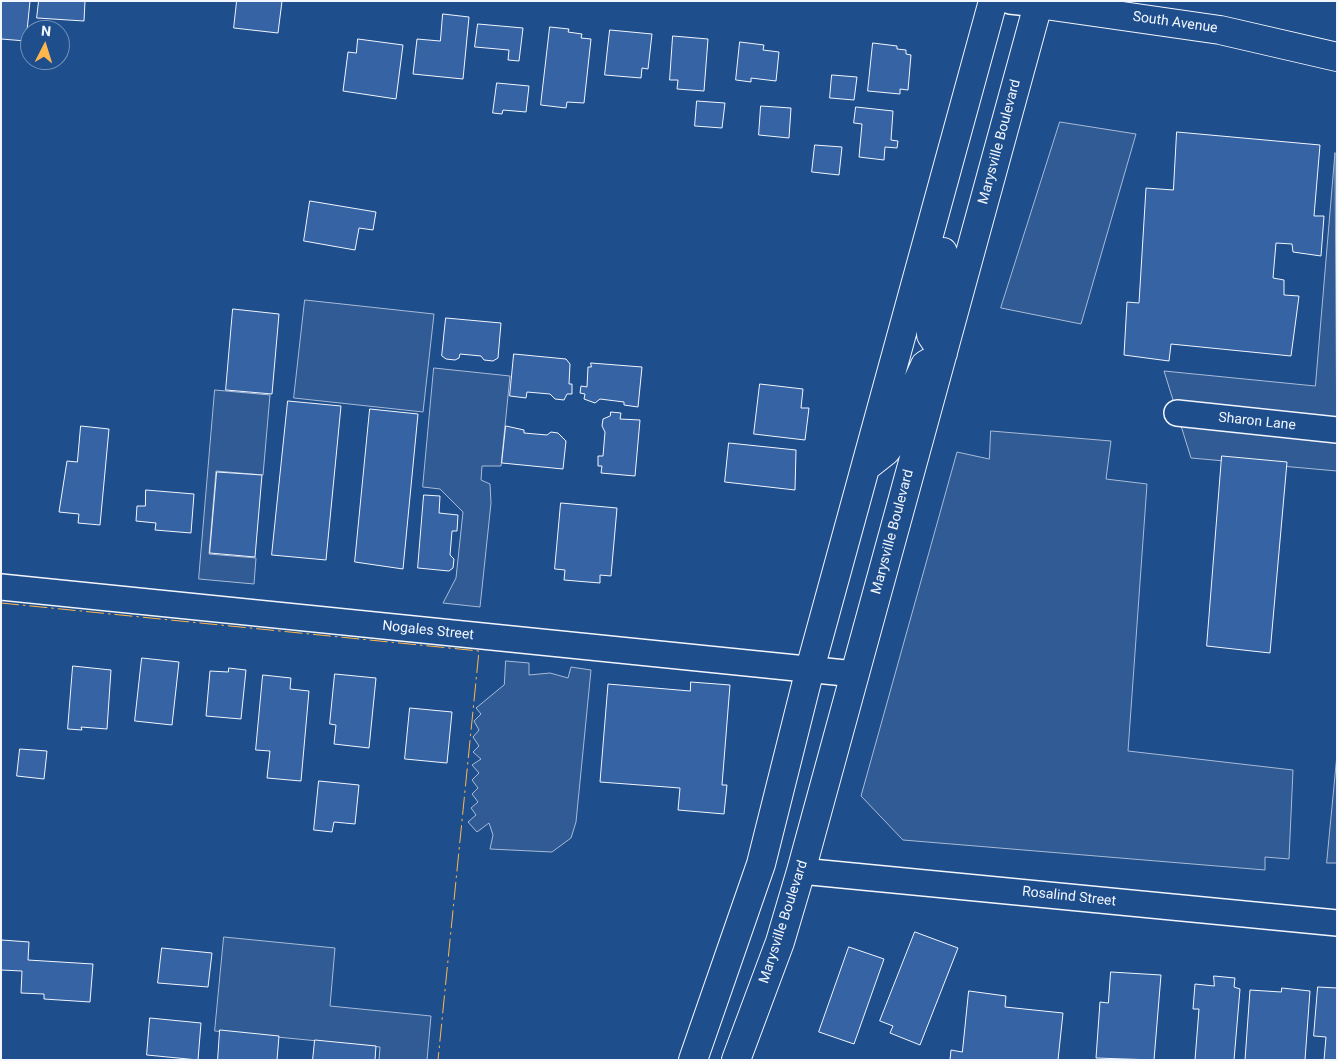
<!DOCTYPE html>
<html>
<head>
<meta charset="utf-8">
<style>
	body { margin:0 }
	#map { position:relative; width:1338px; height:1061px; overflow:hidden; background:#1f4e8c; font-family:Roboto,sans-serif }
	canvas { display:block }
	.frame { position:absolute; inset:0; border:2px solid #f2f6ff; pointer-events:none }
	.north { position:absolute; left:20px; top:20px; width:50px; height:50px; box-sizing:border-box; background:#1f4e8c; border:1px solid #7391ba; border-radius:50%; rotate:5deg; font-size:14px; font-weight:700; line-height:20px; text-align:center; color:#f2f6ff }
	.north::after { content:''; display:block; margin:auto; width:18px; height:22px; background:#ffb74d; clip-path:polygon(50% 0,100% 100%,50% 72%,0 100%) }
</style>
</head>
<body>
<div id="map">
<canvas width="1338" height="1061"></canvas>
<div class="frame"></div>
<div class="north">N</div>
</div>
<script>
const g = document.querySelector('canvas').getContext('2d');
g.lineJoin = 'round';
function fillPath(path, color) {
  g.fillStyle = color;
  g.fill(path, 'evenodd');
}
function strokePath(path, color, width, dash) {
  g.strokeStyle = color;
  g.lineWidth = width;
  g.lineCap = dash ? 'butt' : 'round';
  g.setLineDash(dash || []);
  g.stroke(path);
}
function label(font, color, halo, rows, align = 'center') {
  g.font = font + ' Roboto,sans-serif';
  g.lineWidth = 4;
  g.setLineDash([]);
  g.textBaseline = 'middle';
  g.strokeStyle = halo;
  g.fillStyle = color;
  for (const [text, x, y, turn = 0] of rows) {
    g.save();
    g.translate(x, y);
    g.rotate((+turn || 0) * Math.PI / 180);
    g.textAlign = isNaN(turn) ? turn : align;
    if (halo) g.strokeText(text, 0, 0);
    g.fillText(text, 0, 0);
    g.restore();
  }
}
const built = new Path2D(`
	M1060 122 1136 134 1081 324 1001 308Z
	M1335 153 1337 471 1191 458 1164 371 1315 386Z
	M305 300 434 314 423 412 294 398Z
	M434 368 510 376 501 466H482L481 480 490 484 491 503 480 607 443 603 456 578 463 512 440 489 423 487Z
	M215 390 270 395 263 475 216 471 209 554 256 558 254 584 199 579Z
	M991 431 1111 441 1106 479 1147 484 1128 751 1293 770 1289 859 1265 857V870L903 840 861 796 957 452 989 459Z
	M506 661 529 663V675L550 673 568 678 571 667 591 670 576 822 571 838 552 852 490 849 493 835 489 823 477 832 468 822 476 815 471 808 478 802 472 794 478 788 472 780 479 773 472 765 481 759 473 752 479 746 473 737 479 730 474 721 481 714 476 708 504 685Z
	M1337 755V863H1327Z
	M224 937 335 948 330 1006 431 1016 427 1060H379L380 1047 215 1031Z`);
fillPath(built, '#305b95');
strokePath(built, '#a8bbd7', 1);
const building = new Path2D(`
	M1 1H30L26 41 1 39Z
	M39 1H85L84 21 37 18Z
	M237 1H282L278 33 234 28Z
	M443 14 469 17 463 79 413 74 417 39 440 41Z
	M478 24 523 28 519 61 508 60 509 50 475 47Z
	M550 27 569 29 568 32 582 34 581 38 591 39 584 103 567 102 566 108 541 105Z
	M610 30 652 34 648 69 642 68 641 78 605 75Z
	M673 36 708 39 704 91 677 89 678 80H670Z
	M358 39 403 45 396 99 343 91 348 52 356 53Z
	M740 42 764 45 763 50 779 52 776 81 751 78V82L736 80Z
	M873 43 897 46V49L906 50V54L911 55 908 90 900 89V94L868 91Z
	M832 75 857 77 854 100 830 98Z
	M497 83 529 86 526 112 503 110 502 114 493 113Z
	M697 101 725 103 722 128 695 126Z
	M761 106 791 108 789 138 759 135Z
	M856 107 893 111 891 140 898 141 897 148 885 147 884 160 859 157 862 124 854 123Z
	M1177 132 1320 145 1314 216H1324L1321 256 1293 252 1292 244 1276 243 1273 278 1284 280V295L1299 296 1291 356 1171 344 1169 361 1124 355 1127 302 1139 303 1146 188 1173 190Z
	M815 145 842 147 839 175 812 172Z
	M310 201 376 212 373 230 359 228 355 250 304 241Z
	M233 309 279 314 272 394 226 390Z
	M446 318 501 323 498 358 493 361 484 360 481 356 460 354 459 358 455 360 446 359 442 356Z
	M514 354 566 359 570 364 569 384H572V394H567L564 400 555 399 550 394 527 392 526 398 510 396Z
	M591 363 642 367 638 407 624 405V402L600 399 595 403 584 399 585 394 580 393 581 386 587 387 588 367H591Z
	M760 384 803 389 801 408H809L805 440 754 434Z
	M288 401 341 406 326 560 272 555Z
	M370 409 418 414 403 569 355 562Z
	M611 412 621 413 620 419 640 420 635 476 601 473 602 466H598V456H603L605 432 602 426 603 419 610 416Z
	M81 426 109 429 100 525 78 523 79 514 59 512 67 461 77 462Z
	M506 426 524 430V433L547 435 551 432 558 433 566 441 563 469 502 463Z
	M729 443 796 450 795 490 725 482Z
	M1222 456 1287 462 1270 653 1207 646Z
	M217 472 262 475 255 557 210 553Z
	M146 490 194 494 191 533 155 530 156 523 136 521 137 506H145Z
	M424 495 440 496 439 513 458 515 457 531H452L450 555 454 559 453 568 449 571 418 568Z
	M561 503 617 508 611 576 600 575V583L564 580 565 570 555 569Z
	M142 658 179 662 172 725 135 721Z
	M73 666 111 670 107 729 81 727 82 730 68 729Z
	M229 668 246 670 241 719 206 716 210 671 228 672Z
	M335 674 376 678 369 748 334 744 336 725 330 724Z
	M263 675 291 678 290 689 309 691 301 781 267 778 270 751 256 750Z
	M691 682 730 685 722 785H727L724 814 678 810 680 788 600 782 608 684 690 691Z
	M410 708 452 712 447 763 405 759Z
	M20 749 47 751 44 779 17 776Z
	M319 781 359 785 355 824 334 822 332 832 314 830Z
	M915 932 958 948 920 1045 890 1033 893 1026 880 1021Z
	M2 940 29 942 28 960 93 964 90 1002 44 999V994L21 993 22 971 1 970Z
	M849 947 884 959 854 1044 819 1032Z
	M162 948 212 953 208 987 158 983Z
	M1111 972 1161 975 1154 1060 1096 1058 1100 1002 1108 1003Z
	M1214 976 1235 978 1234 987 1240 989 1234 1060H1195L1199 1009H1193L1195 984 1214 986Z
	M1318 987 1337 988V1060H1324L1326 1037 1314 1036Z
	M1282 988 1310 991 1305 1060H1245L1250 990 1281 992Z
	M969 991 1006 996 1005 1007 1063 1013 1058 1060H950L951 1050 962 1052Z
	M150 1018 201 1023 198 1060 147 1055Z
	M220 1030 279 1036 277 1060H218Z
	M315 1040 376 1046 375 1060H313Z`);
fillPath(building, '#3563a3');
strokePath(building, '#f2f6ff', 1);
const street = new Path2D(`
	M1010 1 1038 4
	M1177 413 1337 430
	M1 587 855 674
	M801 871 1337 923`);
const secondary = new Path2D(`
	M1038 4 1220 30 1337 57
	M943 252 931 307V335L943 353
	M867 466 886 451 893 441 903 413 925 365 930 362
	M693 1060 761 864 810 669 993 1
	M736 1060 780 942 801 871 1039 1`);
strokePath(street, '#f2f6ff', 28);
strokePath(secondary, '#f2f6ff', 30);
strokePath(street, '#1f4e8c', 25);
strokePath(secondary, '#1f4e8c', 28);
strokePath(new Path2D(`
	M1 603 479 651 438 1060`), '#ffb74d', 1, [18, 4, 2.5, 4]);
label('14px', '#f2f6ff', '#1f4e8c', [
	["South Avenue",1175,23,8],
	["Marysville Boulevard",1000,142,-75],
	["Sharon Lane",1257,422,6],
	["Marysville Boulevard",893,532,-75],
	["Nogales Street",428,631,6],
	["Rosalind Street",1069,897,6],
	["Marysville Boulevard",784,922,-72]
]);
</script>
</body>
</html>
